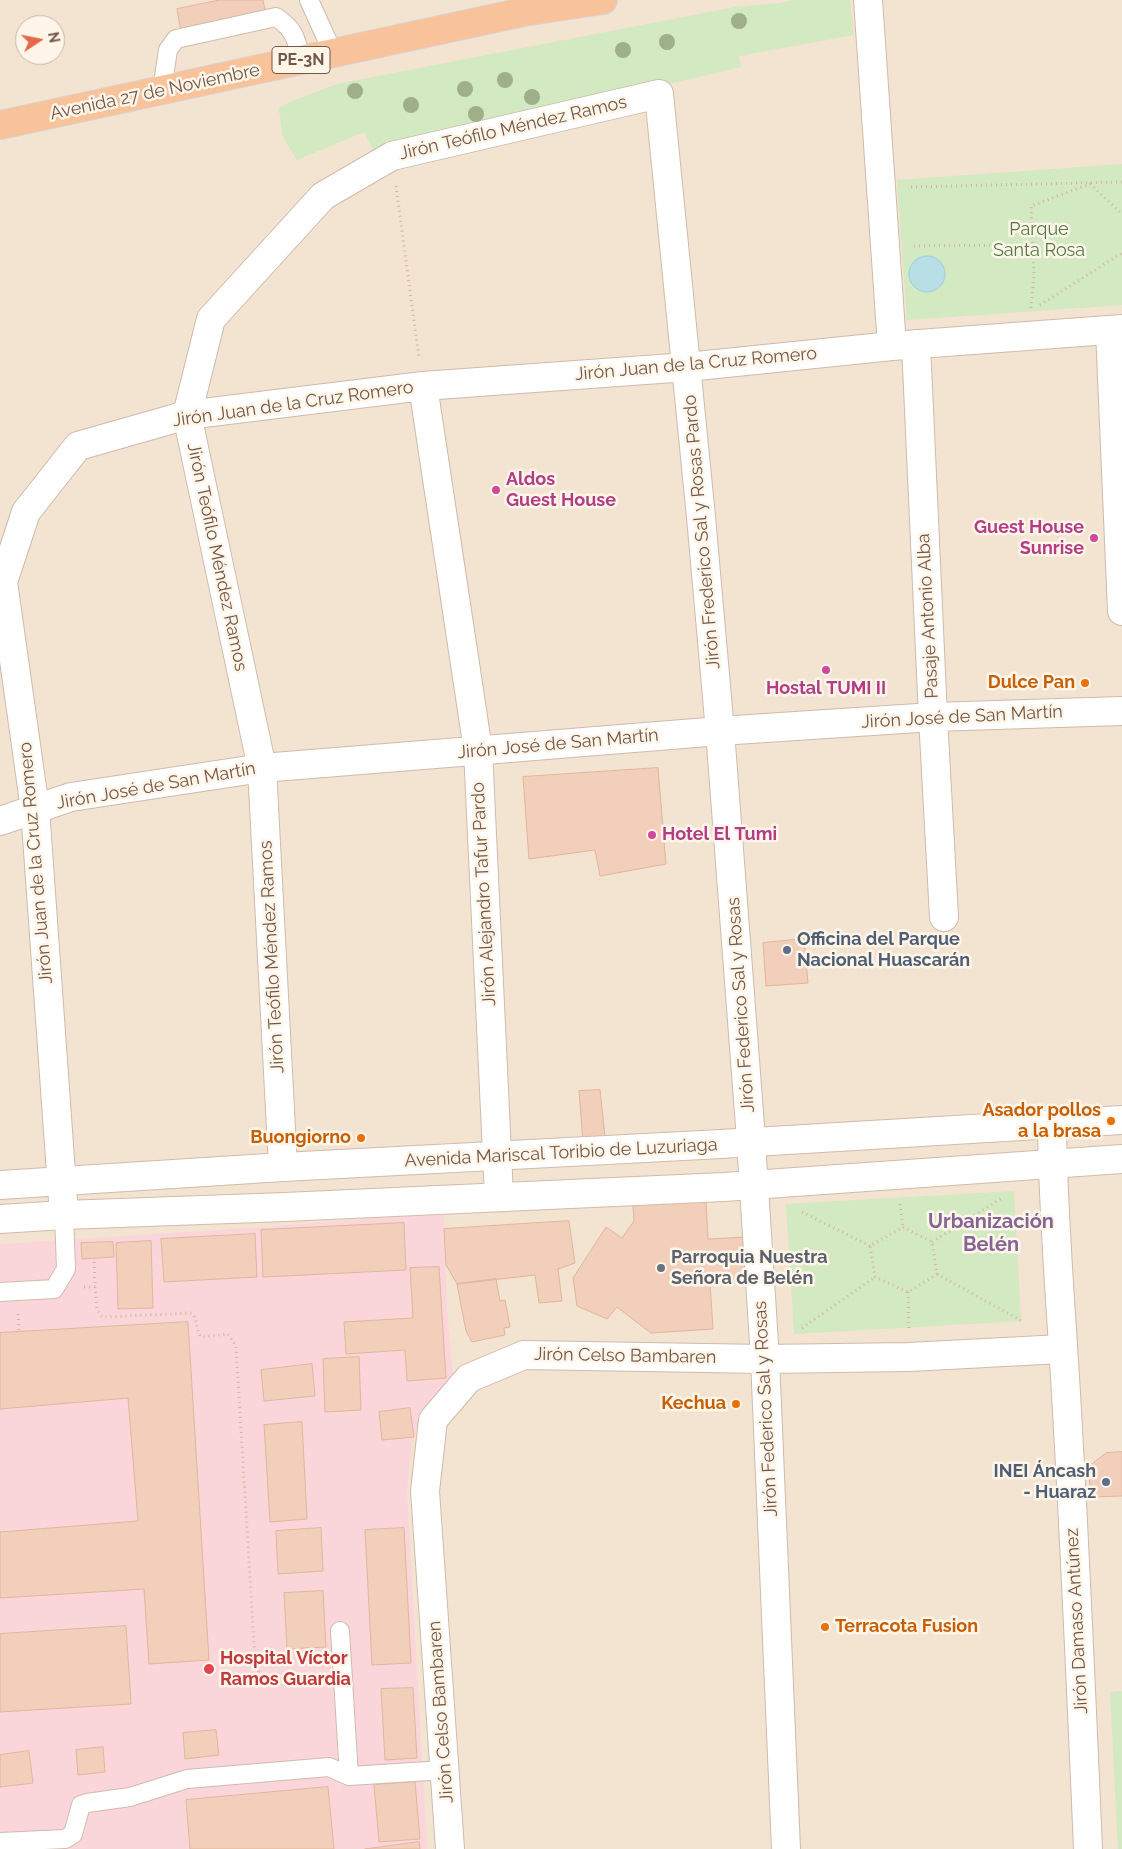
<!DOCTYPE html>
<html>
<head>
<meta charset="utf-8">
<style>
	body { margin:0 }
	#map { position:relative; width:1122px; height:1849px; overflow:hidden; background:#fcf2e3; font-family:Raleway,sans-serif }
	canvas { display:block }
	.north { position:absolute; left:15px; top:15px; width:50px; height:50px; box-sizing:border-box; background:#fff6e9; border:1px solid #c7b6a9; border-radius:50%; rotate:79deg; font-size:14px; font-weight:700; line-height:20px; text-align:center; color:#735749 }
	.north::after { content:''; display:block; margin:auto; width:18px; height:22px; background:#e56848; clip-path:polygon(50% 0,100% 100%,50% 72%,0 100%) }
</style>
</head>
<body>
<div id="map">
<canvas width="1122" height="1849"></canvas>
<div class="north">N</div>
</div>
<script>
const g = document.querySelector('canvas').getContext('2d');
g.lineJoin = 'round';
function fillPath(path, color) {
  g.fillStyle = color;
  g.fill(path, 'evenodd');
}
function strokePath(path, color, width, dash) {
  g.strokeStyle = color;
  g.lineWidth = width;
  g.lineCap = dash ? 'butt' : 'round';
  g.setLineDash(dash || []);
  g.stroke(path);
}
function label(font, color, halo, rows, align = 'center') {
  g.font = font + ' Raleway,sans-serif';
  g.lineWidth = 5;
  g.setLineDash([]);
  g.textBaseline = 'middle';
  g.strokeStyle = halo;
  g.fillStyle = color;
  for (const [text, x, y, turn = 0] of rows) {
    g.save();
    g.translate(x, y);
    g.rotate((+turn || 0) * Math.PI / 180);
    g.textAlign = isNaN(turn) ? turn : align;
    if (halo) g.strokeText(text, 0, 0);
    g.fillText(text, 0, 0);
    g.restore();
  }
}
fillPath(new Path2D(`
	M0 0H1122V1849H0ZM25 25H55V55H25Z`), '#f3e3d1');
fillPath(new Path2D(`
	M444 1213 447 1309 453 1375 431 1399 412 1442 407 1490 427 1849H0V1244L263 1227Z`), '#fad6db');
fillPath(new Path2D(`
	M793 0H850L854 35 739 56 741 67 390 150 377 157 364 132 297 160 283 137 279 108 292 101 337 84 735 7 780 3Z
	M1122 164V305L907 320 897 180Z
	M1014 1191 1021 1321 794 1334 786 1204Z
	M1122 1691V1849H1118L1110 1692Z`), '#d2e9c1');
const water = new Path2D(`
	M909 274a18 18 0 1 1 36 0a18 18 0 1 1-36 0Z`);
fillPath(water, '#b7dfe5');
strokePath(water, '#9ecfd7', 1);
const building = new Path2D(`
	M220 0H263L268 26 183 43 177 9Z
	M658 768 666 864 600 876 595 850 529 859 523 777Z
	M804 939 808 983 766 986 763 943Z
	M600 1090 605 1137 583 1142 579 1091Z
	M706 1201 708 1239 747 1237 749 1280 710 1283 713 1329 651 1333 617 1307 607 1319 577 1306 573 1278 606 1227 622 1238 634 1221 633 1205Z
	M569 1221 575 1263 558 1269 562 1301 539 1303 535 1275 457 1284 446 1265 444 1229Z
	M404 1223 406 1270 263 1277 261 1230Z
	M255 1234 257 1277 164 1282 161 1239Z
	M151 1241 153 1308 118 1309 116 1243Z
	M113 1242 114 1257 82 1259 81 1243Z
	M439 1267 446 1378 407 1381 405 1350 346 1354 344 1322 413 1318 410 1268Z
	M496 1279 500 1301 505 1300 510 1327 504 1328 505 1335 472 1342 466 1331 457 1284Z
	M188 1322 209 1660 149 1664 144 1589 0 1598V1532L138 1521 128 1398 0 1409V1333Z
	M359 1357 361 1410 325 1412 323 1359Z
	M312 1364 315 1396 264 1401 261 1370Z
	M410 1408 414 1437 382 1440 379 1412Z
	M302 1422 307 1519 270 1522 264 1425Z
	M1122 1452V1496L1091 1497 1088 1467 1106 1453Z
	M321 1528 323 1571 278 1574 276 1531Z
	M404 1528 411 1663 372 1665 365 1530Z
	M323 1591 326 1647 287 1649 284 1593Z
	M126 1626 131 1704 0 1712V1634Z
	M413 1688 417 1758 385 1760 381 1689Z
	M216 1730 219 1755 185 1759 183 1733Z
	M103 1747 105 1772 78 1775 76 1750Z
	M29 1751 33 1783 0 1787V1755Z
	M415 1782 420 1839 379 1842 374 1785Z
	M328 1787 334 1849H190L186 1800Z
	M419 1842 420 1849H365Z`);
fillPath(building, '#f1cfba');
strokePath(building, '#e4b59b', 1);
const service = new Path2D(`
	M309 0 333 53
	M162 90 168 50 176 39 276 17C295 30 296 38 301 60
	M0 1292 54 1289 66 1269 64 1215
	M340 1631 349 1776
	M0 1842 65 1839 73 1834 81 1805 87 1803 130 1797 187 1779 329 1767 349 1776 445 1770`);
const minor = new Path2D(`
	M868 0 892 346
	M1110 330 1122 611
	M916 344 933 717 944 917
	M423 386 478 750 499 1196
	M0 821 71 797 262 768 720 731 933 717 1122 711
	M1052 1124C1053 1226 1063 1328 1068 1430 1076 1569 1082 1709 1088 1849
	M283 1167 262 768 187 415 211 319 323 196 392 156 659 94 701 517 720 731 750 1126 765 1359 786 1849
	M64 1215 35 809 3 582 26 512 78 446 187 415 423 386 687 367 892 346 1122 329
	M450 1849 425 1491 433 1420 469 1378 524 1355 765 1359 909 1357 1062 1349`);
const secondary = new Path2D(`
	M0 1185 283 1167 721 1144 1122 1120
	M0 1219 64 1215 285 1207 724 1187 1122 1159`);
const trunk = new Path2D(`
	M0 125 523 12 603 0`);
strokePath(service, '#cfbbac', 20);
strokePath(minor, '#cfbbac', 30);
strokePath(secondary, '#d2bbaa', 30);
strokePath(trunk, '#dbd3d0', 30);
strokePath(new Path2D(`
	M396 186 419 358
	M911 187 1122 182
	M914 246 1033 245
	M1040 305 1122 253
	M1031 308 1034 276 1031 206 1090 184 1122 214
	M900 1204 903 1227
	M802 1212 870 1246
	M903 1227 932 1242 937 1274 908 1292 875 1277 870 1246Z
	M932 1242 1002 1198
	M937 1274 1022 1321
	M84 1287H95L94 1258
	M95 1287 97 1309 102 1317 192 1313C198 1320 195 1329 201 1337L228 1334 236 1346 255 1661 261 1678 320 1675
	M908 1292 909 1329
	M18 1314 19 1332
	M802 1328 875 1277`), '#d6b39e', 3, [1, 4]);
strokePath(service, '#fff', 18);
strokePath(minor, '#fff', 28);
strokePath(secondary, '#fff', 28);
strokePath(trunk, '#f8c29a', 28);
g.fillStyle = '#9faf8a';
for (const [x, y] of [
	[739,21],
	[667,42],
	[623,50],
	[505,80],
	[465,89],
	[355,91],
	[532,97],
	[411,105],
	[476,114]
]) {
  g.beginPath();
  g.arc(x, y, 8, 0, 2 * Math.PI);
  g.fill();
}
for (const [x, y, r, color] of [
	[496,490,5,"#d1479c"],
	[1094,538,5,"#d1479c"],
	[826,670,5,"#d1479c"],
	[1085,683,5,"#e8710a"],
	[652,835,5,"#d1479c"],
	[787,950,5,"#5c6f8a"],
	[1111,1121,5,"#e8710a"],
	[361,1138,5,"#e8710a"],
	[661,1268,5,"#6b7280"],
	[736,1404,5,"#e8710a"],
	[1106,1482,5,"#5c6f8a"],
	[825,1627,5,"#e8710a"],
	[209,1669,6,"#e0444e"]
]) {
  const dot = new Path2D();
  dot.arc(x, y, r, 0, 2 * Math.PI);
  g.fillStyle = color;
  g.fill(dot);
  strokePath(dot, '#fff6e9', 2);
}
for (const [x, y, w] of [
	[301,60,58]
]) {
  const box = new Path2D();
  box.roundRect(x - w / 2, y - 13.5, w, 27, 4);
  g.fillStyle = '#fff6e9';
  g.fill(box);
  strokePath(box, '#735749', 1);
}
label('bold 16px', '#735749', null, [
	["PE-3N",301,60]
]);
label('18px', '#735749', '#fff6e9', [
	["Avenida 27 de Noviembre",155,92,-12],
	["Jirón Teófilo Méndez Ramos",513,128,-13],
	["Jirón Juan de la Cruz Romero",696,364,-5],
	["Jirón Juan de la Cruz Romero",293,404,-8],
	["Jirón Frederico Sal y Rosas Pardo",702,532,-95],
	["Jirón Teófilo Méndez Ramos",217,557,78],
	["Pasaje Antonio Alba",928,616,-93],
	["Jirón José de San Martín",962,717,-3],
	["Jirón José de San Martín",558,744,-5],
	["Jirón José de San Martín",156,786,-10],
	["Jirón Juan de la Cruz Romero",36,863,-95],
	["Jirón Alejandro Tafur Pardo",484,894,-93],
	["Jirón Teófilo Méndez Ramos",272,957,-93],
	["Jirón Federico Sal y Rosas",741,1005,-94],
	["Avenida Mariscal Toribio de Luzuriaga",561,1153,-3],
	["Jirón Celso Bambaren",625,1356,1],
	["Jirón Federico Sal y Rosas",766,1409,-93],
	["Jirón Damaso Antúnez",1077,1621,-93],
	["Jirón Celso Bambaren",441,1712,-94]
]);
label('18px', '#537942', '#fff6e9', [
	["Parque",1039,230],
	["Santa Rosa",1039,251]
]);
label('bold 18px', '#b23c85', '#fff6e9', [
	["Aldos",506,480],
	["Guest House",506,501],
	["Guest House",1084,528,"right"],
	["Sunrise",1084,549,"right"],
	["Hostal TUMI II",826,689,"center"],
	["Hotel El Tumi",662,835]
], 'left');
label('bold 18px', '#c56008', '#fff6e9', [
	["Dulce Pan",1075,683],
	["Asador pollos",1101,1111],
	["a la brasa",1101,1132],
	["Buongiorno",351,1138],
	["Kechua",726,1404],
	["Terracota Fusion",835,1627,"left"]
], 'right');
label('bold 18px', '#4e5e75', '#fff6e9', [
	["Officina del Parque",797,940],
	["Nacional Huascarán",797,961],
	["INEI Áncash",1096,1472,"right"],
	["- Huaraz",1096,1493,"right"]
], 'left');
label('bold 18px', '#5b616d', '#fff6e9', [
	["Parroquia Nuestra",671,1258],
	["Señora de Belén",671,1279]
], 'left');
label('bold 18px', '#be3a42', '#fff6e9', [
	["Hospital Víctor",220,1659],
	["Ramos Guardia",220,1680]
], 'left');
label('bold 20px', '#856597', '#fff6e9', [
	["Urbanización",991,1222],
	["Belén",991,1245]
]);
</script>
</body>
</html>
